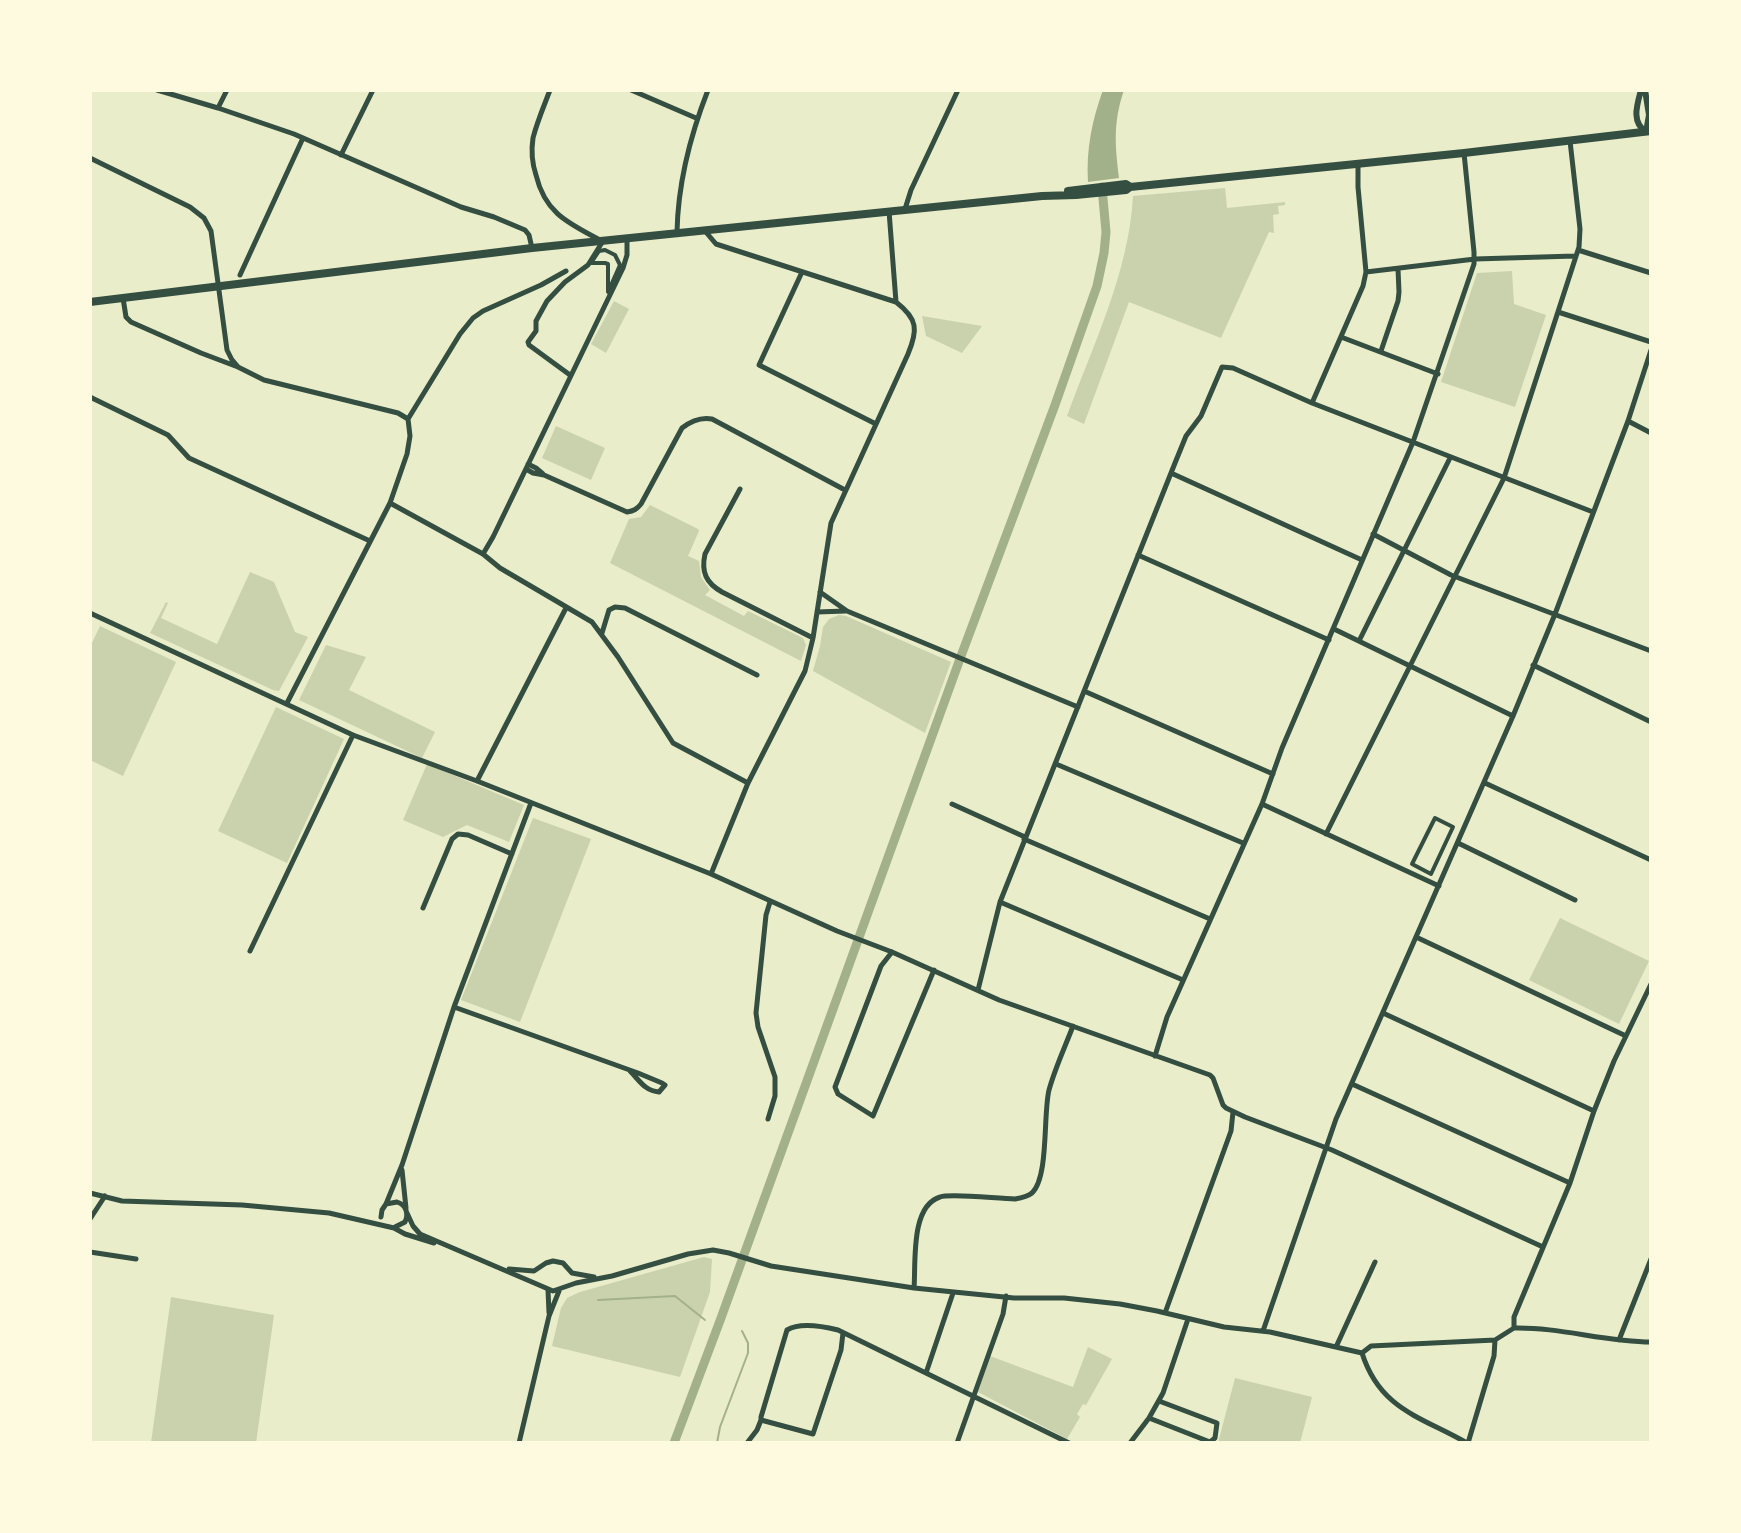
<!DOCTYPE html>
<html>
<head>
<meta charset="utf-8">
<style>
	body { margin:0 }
	#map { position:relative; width:1741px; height:1533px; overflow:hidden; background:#e9edc9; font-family:"PT Sans",sans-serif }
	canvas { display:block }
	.frame { position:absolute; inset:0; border:92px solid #fefae0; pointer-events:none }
</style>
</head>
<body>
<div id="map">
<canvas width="1741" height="1533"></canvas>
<div class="frame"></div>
</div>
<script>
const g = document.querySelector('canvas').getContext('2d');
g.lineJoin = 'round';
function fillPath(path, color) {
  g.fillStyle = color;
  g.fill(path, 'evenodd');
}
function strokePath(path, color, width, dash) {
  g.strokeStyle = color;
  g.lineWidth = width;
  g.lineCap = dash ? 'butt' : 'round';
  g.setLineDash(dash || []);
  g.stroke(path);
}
fillPath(new Path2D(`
	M1225 188 1227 208 1285 202V205L1278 206 1279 214 1273 215 1274 233 1269 232 1221 338 1129 302 1084 424 1067 416C1093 345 1129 272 1133 196Z
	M1512 271 1514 304 1546 315 1515 407 1441 382 1477 273Z
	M614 301 629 309 606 353 591 344Z
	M922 316 982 326 962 353 926 336Z
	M556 426 605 448 591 480 542 458Z
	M650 505 698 529 699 531 688 556 699 561 701 577 710 590 705 595 744 616 748 611 803 638 806 645 801 661 610 563 629 519 641 517Z
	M250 572 274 582 295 632 308 637 279 691 273 690 150 633 166 602 168 603 161 618 217 644Z
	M839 615 846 616 951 662 925 733 813 671 820 646 823 627 829 619Z
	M100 626 176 662 123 776 90 760V647Z
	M326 645 366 657 349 690 435 732 422 758 299 700Z
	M276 707 344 739 287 863 218 831Z
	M427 764 524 805 509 842 467 825 443 837 403 820Z
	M533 818 591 839 520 1022 461 1000Z
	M1560 918 1649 961 1619 1024 1529 980Z
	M704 1257 712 1259 710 1292 680 1377 552 1346 561 1308 567 1298 580 1292Z
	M171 1297 274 1315 256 1443H151Z
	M1088 1347 1112 1359 1086 1405 1083 1404 1077 1414 1080 1417 1067 1439 978 1392 990 1356 1073 1387Z
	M1235 1378 1312 1397 1300 1443H1218Z`), '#cad2ad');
fillPath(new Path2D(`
	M1103 90H1124C1113 122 1115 145 1119 178L1088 182C1086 150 1092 120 1103 90Z`), '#a3b18a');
strokePath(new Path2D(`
	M598 1300 675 1296 705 1320
	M717 1443 720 1427 748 1353V1343L742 1331`), '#a3b18a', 2);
strokePath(new Path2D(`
	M674 1443 721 1318 961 656 1055 405 1097 286 1104 253 1106 232 1102 187`), '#a3b18a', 9);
strokePath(new Path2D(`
	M605 250 615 255 620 265 608 292V264L605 263H591L599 251Z
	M1435 818 1453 827 1431 874 1412 864Z`), '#344e41', 4);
strokePath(new Path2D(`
	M157 90 218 108 294 134 461 207 494 217 525 230 529 235 532 248
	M550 90C544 106 537 122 533 138 531 151 532 163 536 175 545 213 568 223 600 240
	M631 90 696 118
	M218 108 227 90
	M341 155 373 90
	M90 158 190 207 204 218 211 231 227 350 232 360 238 367 264 380 398 413 408 419
	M905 209 911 190 958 90
	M889 211 896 302
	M705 231 716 244 896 302C918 319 918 330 908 354L831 523 813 638 805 671 748 783 711 874
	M677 232C678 183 690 136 708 90
	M1578 250 1651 273
	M802 272 759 365 876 424
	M1366 272 1475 259 1575 256
	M240 275 303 138
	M123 298 126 317 131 322 201 353 238 367
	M1558 312 1651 342
	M1341 337 1438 374
	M1381 351 1398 301 1399 292 1398 269
	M570 375 529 345 528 342 536 331V321L547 301 565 282 588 265 603 241
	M90 397 168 435 189 458 370 541
	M1312 403 1363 286 1366 272 1358 187V163
	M1628 421 1651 433
	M528 464 536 468 543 474
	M526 469 533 473 544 475 627 512C634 511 637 509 641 504L682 428C691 421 701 417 712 419L845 490
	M1171 473 1362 560
	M740 489 705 554C701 572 706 583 722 592L813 638
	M390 503 483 554 500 568 592 622 618 657 673 743 748 783
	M1373 534 1451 575 1651 651
	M483 554 493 537 623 268 627 255V238
	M1138 555 1329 640
	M820 592 847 611 1078 707
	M817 612 846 611
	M90 613 353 735 477 781 711 874 837 931 892 952 999 1000 1210 1075 1213 1078 1223 1105 1226 1108 1245 1117 1332 1150 1543 1247
	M1334 629 1513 716
	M602 633 609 610 615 607 625 608 757 675
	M1359 641 1450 458
	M1533 665 1651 722
	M1084 691 1273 774
	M287 703 390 503 407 454 410 436 408 419 460 334 473 318 483 311 541 285 566 271
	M1056 764 1243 843
	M477 781 566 608
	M1485 783 1651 860
	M952 804 1025 837
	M1262 804 1439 886
	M1326 834 1504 478 1579 247 1580 229 1570 141
	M1024 839 1210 919
	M1458 843 1575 900
	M1000 902 1183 980
	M423 908 452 839 458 834 468 835 512 854
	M1416 937 1626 1036
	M250 951 353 735
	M892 952 881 966 835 1087 838 1094 873 1116 934 970
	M978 990 1000 902 1175 463 1186 436 1201 416 1222 367 1233 368 1312 403 1593 512
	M454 1007 638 1073 662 1083 665 1085 659 1092C645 1091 640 1081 630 1071
	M1383 1013 1594 1111
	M1155 1056 1167 1017 1262 804 1282 748 1413 442 1474 264V252L1464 153
	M1352 1084 1570 1183
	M768 1119 775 1096V1077L758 1027 756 1013 766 915 770 902
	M402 1170 406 1208
	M90 1193 122 1201 242 1205 329 1213 394 1228 405 1234 434 1243
	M386 1204 397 1202C406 1205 409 1213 405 1222L395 1227
	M407 1213 413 1226 420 1234 553 1291 576 1283 612 1276 688 1254 713 1250 729 1253 771 1266 914 1288 1014 1298H1064L1120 1304 1157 1311 1224 1327 1270 1332 1362 1353
	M381 1217 382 1210 386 1204 402 1165 454 1007 531 803
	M90 1219 105 1196
	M90 1252 136 1259
	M509 1269 534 1271 546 1263 553 1261 563 1263 572 1273 594 1277
	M914 1288C916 1264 910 1206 940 1197 952 1193 999 1199 1015 1199 1021 1198 1027 1197 1032 1193 1049 1177 1043 1114 1049 1090 1055 1068 1065 1047 1073 1026
	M548 1290 549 1313
	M1165 1313 1231 1131 1233 1112
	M1514 1328V1317L1570 1183 1594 1111 1614 1061 1651 984
	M1514 1328C1560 1327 1605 1342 1651 1342
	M1263 1331 1336 1119 1513 716 1555 614 1628 421 1651 350
	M843 1333 841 1350 813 1434 761 1420V1417L787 1330C800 1322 822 1326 838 1330L1069 1443
	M1619 1340 1651 1259
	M1336 1347 1375 1262
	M1362 1353 1371 1346 1495 1340 1514 1328
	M1362 1353C1380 1410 1422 1417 1467 1443
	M926 1373 953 1293
	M1149 1418 1210 1442 1215 1438 1217 1423 1159 1401
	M519 1443 549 1316 559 1291
	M747 1443 757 1430 761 1420
	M957 1443 1003 1314 1006 1296
	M1130 1443 1149 1418 1163 1393 1188 1319
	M1468 1443 1494 1356 1495 1340`), '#344e41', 5);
strokePath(new Path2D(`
	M1641 90C1637 105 1631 122 1646 132L1649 115 1645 90`), '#344e41', 6);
strokePath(new Path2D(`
	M1068 191 1126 184 1129 186
	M90 302 532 248 1042 196 1076 195 1126 190 1130 187 1464 153 1651 131`), '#344e41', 8);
</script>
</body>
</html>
